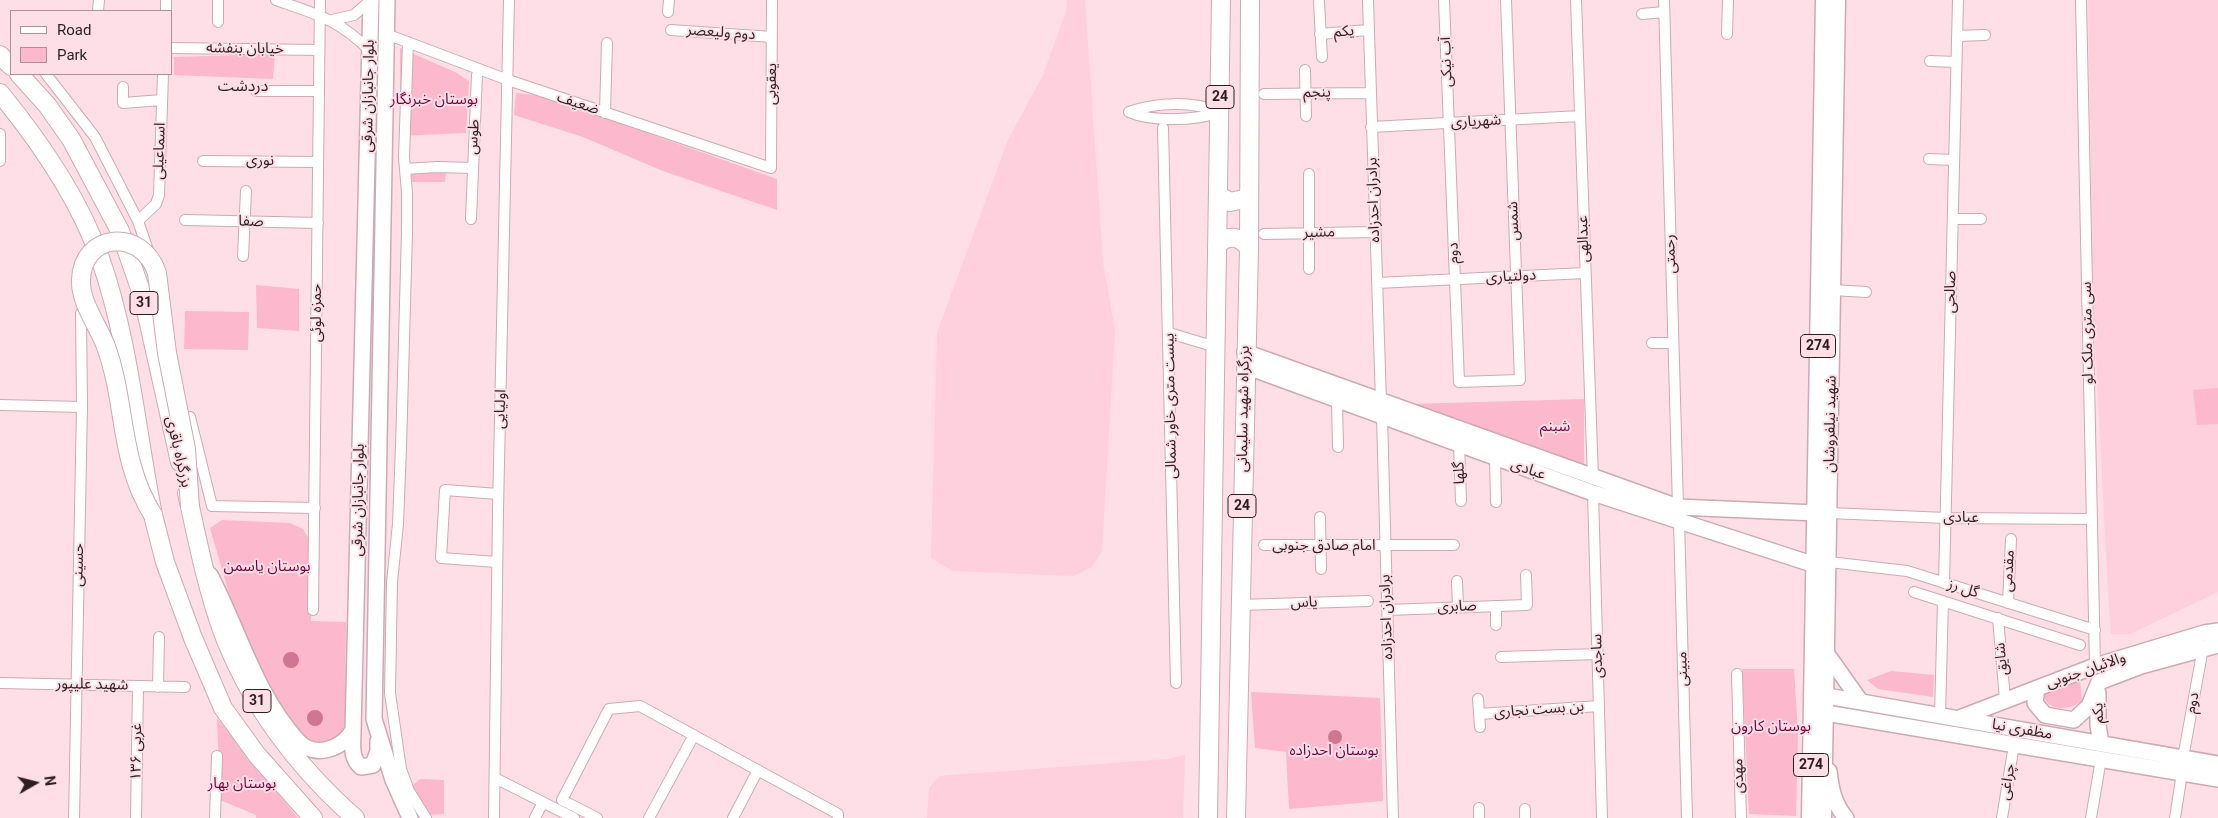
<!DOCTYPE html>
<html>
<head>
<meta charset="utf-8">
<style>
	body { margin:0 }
	#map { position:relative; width:2218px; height:818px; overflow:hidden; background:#fedfe8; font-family:Roboto,sans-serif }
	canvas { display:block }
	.legend { position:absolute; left:10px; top:10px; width:162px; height:65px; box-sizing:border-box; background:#fedfe8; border:1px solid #aa9198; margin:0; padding:6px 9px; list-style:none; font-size:15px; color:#2b1d21 }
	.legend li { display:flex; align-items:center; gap:10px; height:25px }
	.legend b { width:25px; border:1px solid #aa9198 }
	.north { position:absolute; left:10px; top:758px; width:50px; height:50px; -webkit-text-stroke:4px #fedfe8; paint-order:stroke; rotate:82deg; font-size:14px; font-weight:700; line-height:20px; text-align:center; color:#2b1d21 }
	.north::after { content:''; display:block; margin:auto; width:18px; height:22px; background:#2b1d21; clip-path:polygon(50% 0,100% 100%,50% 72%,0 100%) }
</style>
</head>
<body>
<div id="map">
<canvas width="2218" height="818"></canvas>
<ul class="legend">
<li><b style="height:6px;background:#fff"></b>Road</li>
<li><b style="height:14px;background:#fcb8cc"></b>Park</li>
</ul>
<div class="north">N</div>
</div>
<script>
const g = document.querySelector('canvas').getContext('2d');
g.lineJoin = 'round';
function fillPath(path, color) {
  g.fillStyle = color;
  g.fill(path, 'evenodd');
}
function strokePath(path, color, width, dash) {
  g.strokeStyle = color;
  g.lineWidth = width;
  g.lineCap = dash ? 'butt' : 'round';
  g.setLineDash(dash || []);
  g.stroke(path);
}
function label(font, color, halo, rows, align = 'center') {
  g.font = font + ' Roboto,"Noto Sans Arabic",sans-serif';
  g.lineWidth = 4;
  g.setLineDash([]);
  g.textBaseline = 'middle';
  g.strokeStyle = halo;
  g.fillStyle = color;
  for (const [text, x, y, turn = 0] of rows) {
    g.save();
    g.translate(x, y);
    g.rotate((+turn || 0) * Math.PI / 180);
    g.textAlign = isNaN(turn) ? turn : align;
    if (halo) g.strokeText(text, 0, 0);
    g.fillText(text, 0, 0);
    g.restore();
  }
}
fillPath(new Path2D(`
	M1067 0H1085L1103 262 1115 331 1102 551 1092 567 1074 576 952 571 931 558 937 333 1008 140 1043 75 1066 12Z
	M2088 0H2218V592L2130 634H2111L2108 593 2093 301Z
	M1185 755 1183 818H927L929 788 939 776 1167 759Z`), '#fecfdc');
fillPath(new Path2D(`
	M400 48 455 72 469 81 466 133 400 136Z
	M275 54 273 79 174 75V57Z
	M516 93 543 96 777 179V210L663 171 583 137 514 115Z
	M446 170 445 182H412V171Z
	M256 285 299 289V331L257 328Z
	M185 311 249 312 248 350 184 349Z
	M2218 388V424L2197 425 2193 390Z
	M1584 399V467L1412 404Z
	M222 520 290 523 303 529 310 541 311 621 346 622 345 727 335 745 330 751 299 737 266 682 232 604 210 528Z
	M1742 669H1794L1798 732 1796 816 1749 814Z
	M1891 671 1934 675 1933 697 1878 689 1867 680Z
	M2080 680 2082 701C2071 709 2054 712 2045 700V693Z
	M1251 692 1380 698 1383 801 1289 809 1286 752 1255 748Z
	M217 718 290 808 298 818H256V815L220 800Z
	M420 779 444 780V814L428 815 413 785Z`), '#fcb8cc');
fillPath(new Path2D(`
	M283 660a8 8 0 1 1 16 0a8 8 0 1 1-16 0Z
	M307 718a8 8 0 1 1 16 0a8 8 0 1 1-16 0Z
	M1328 737a7 7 0 1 1 14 0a7 7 0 1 1-14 0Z`), '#ce7693');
const minor = new Path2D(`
	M276 0C316 14 340 20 370 51
	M1368 0 1381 401
	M1444 0 1459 382 1520 380 1506 0
	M1576 0 1593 478
	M1664 0 1678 507
	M2081 0 2095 666
	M1319 2 1322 57
	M98 11 99 0
	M166 11V0
	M668 12 669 0
	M1642 14 1664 12
	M332 20 354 15 371 0
	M218 22V0
	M671 30 772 37
	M386 34 508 80 771 168 772 0
	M1320 34 1368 30
	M1727 34 1728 0
	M1957 36 1985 35
	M408 42 404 157 407 193V232L401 447 398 524 392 582 390 693 401 769 409 791 426 818
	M171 48 319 50
	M1930 61 1956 62
	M1305 70 1306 116
	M46 74 95 137 138 221 150 256
	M123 87V103L162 100
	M256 91H319
	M1264 94 1370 93
	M1129 112C1156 102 1193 101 1220 112
	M1129 112C1152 122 1195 121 1220 112
	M605 113 607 43
	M1371 127 1580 116
	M1163 128 1176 683
	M1929 159 1954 160
	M0 161V134
	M203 161 318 162
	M405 169 437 167 473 168
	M471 219 477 75
	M1953 219H1981
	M185 220 318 223
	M138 221 156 204 159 195 163 74
	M1264 234 1375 232
	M243 256 246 191
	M1309 269V174
	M1377 283 1585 273
	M1833 290 1866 292
	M1169 333 1216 347
	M1652 343H1673
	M1337 401 1338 447
	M0 405 82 407
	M190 417 212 506 315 508
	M1382 417 1393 818
	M1459 444 1461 501
	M1495 458 1496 502
	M1593 493 1602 818
	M1830 513 1946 518 2092 519
	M1320 517 1321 569
	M1679 520 1687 818
	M1264 545H1454
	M497 562 441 558 445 490 498 494
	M1829 562 1907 571 2095 630
	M1457 581 1458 607
	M1944 583 1958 0
	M1914 592 2080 645
	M2008 603 2011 539
	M1240 605 1368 601
	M1496 606V625
	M313 610 320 0
	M1387 610 1527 605 1526 575
	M1998 618 2005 700
	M1501 657 1598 654
	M1737 674 1741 818
	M0 683 185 687
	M158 687 159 637
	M1478 699 1480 727
	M1479 714 1599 706
	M1940 716 1943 601
	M2183 758 2203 648
	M495 778 574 818
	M1479 808V818
	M1525 809V818
	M74 818 82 407 81 313
	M136 818 138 686
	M215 818 217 756
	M494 818 498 510 509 0
	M535 818 543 802
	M597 818 562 800 609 709 640 706 838 814V818
	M649 818 694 735
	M733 818 758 770
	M2002 818 2014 745
	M2091 818 2101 759
	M2175 818 2182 773`);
const secondary = new Path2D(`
	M371 0 353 730C353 744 350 758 361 767L373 765 378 751V741
	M387 0 374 719 393 780 410 818
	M1245 352 1678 507 1816 513
	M1245 366 1593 493 1815 565
	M210 575C239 630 255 694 298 741 315 759 342 749 353 730
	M1827 654 1861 702
	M2099 682 2141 666 2218 645
	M2037 688 2035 703 2045 715 2074 720 2089 706 2099 682
	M2098 693V725L2101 744
	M1827 696 2218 764
	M1826 713 2218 779
	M1957 719 2095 666 2204 633 2218 631
	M1829 771C1831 789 1834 804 1846 818`);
const primary = new Path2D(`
	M1810 818 1824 0
	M1823 818 1837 0`);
const trunk = new Path2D(`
	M0 55 11 66
	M19 74 47 105 71 139 120 231 143 297 180 462
	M0 93C40 142 79 198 100 258 129 340 136 430 153 515L165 562 193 638 223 708 257 755 313 818
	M1218 195 1230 202 1244 199 1249 194
	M1218 244C1229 234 1241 236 1249 249
	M187 493C197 538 206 585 222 630 249 703 297 767 355 818
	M1208 818 1221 0
	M1236 818 1249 249 1250 0`);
strokePath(minor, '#cea9b3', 12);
strokePath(secondary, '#cea9b3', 18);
strokePath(primary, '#cea9b3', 19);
strokePath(trunk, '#cea9b3', 20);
strokePath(minor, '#fff', 10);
strokePath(secondary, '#fff', 15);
strokePath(primary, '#fff', 16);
strokePath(trunk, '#fff', 18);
const trunkBridge = new Path2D(`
	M153 515C118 459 127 402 105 344 97 324 80 302 81 280 82 233 142 227 157 273L167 353 186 449 190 507`);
strokePath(trunkBridge, '#cea9b3', 20, []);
strokePath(trunkBridge, '#fff', 18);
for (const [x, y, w] of [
	[1220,97,28],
	[144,303,28],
	[1818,346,35],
	[1242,506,28],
	[257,701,28],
	[1811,765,35]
]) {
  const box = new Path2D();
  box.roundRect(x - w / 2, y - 11.5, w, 23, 4);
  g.fillStyle = '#fedfe8';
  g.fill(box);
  strokePath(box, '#2b1d21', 1);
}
label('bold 14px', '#2b1d21', null, [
	["24",1220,97],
	["31",144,303],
	["274",1818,346],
	["24",1242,506],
	["31",257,701],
	["274",1811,765]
]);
label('15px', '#2b1d21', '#fedfe8', [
	["یکم",1344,32,-5],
	["دوم ولیعصر",721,33,4],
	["خیابان بنفشه",245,49,1],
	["آب نیکی",1447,62,-92],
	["یعقوبی",772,84,-89],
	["پنجم",1317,93,-1],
	["بلوار جانبازان شرقی",369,96,-89],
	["ضعیف",578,104,18],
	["شهریاری",1476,122,-3],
	["طوس",474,137,-87],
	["اسماعیلی",160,151,-88],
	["نوری",260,161],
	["برادران احدزاده",1374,200,-92],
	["شمس",1514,221,-92],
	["صفا",251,222,1],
	["مشیر",1319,233,-1],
	["عبدالهی",1584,239,-92],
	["دوم",1454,253,-92],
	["رحمتی",1671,254,-92],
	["دولتیاری",1511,277,-3],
	["صالحی",1951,292,-89],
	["حمزه لوئی",317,313,-90],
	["سی متری ملک لو",2088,333,-91],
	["بیست متری خاور شمالی",1171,406,-91],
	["اولیایی",501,409,-88],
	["بزرگراه شهید سلیمانی",1244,409,-89],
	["شهید نیلفروشان",1831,424,-89],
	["بزرگراه باقری",178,452,77],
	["عبادی",1528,470,19],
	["گلها",1460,473,-92],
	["بلوار جانبازان شرقی",359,500,-89],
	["عبادی",1961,518,1],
	["امام صادق جنوبی",1324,546],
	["حسینی",79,565,-89],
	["مقدمی",2009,571,-87],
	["گل رز",1963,589,18],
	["یاس",1304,603,-2],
	["صابری",1457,607,-2],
	["برادران احدزاده",1387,617,-92],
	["ساجدی",1598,656,-92],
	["شایق",2002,659,-95],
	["مبینی",1683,669,-92],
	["والائیان جنوبی",2086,671,-19],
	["شهید علیپور",92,685,1],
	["دوم",2193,703,-80],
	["بن بست نجاری",1539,710,-4],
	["یکم",2099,713,-92],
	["مظفری نیا",2022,730,10],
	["۱۳۶ غربی",137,752,-89],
	["مهدی",1739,776,-92],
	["چراغی",2008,782,-81]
]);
label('15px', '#73033b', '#fedfe8', [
	["بوستان خبرنگار",434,100],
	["شبنم",1555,427],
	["بوستان یاسمن",267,567],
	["بوستان کارون",1771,727],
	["بوستان احدزاده",1334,751],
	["بوستان بهار",242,784]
]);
label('16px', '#2b1d21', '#fedfe8', [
	["دردشت",243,87]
]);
</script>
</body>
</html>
